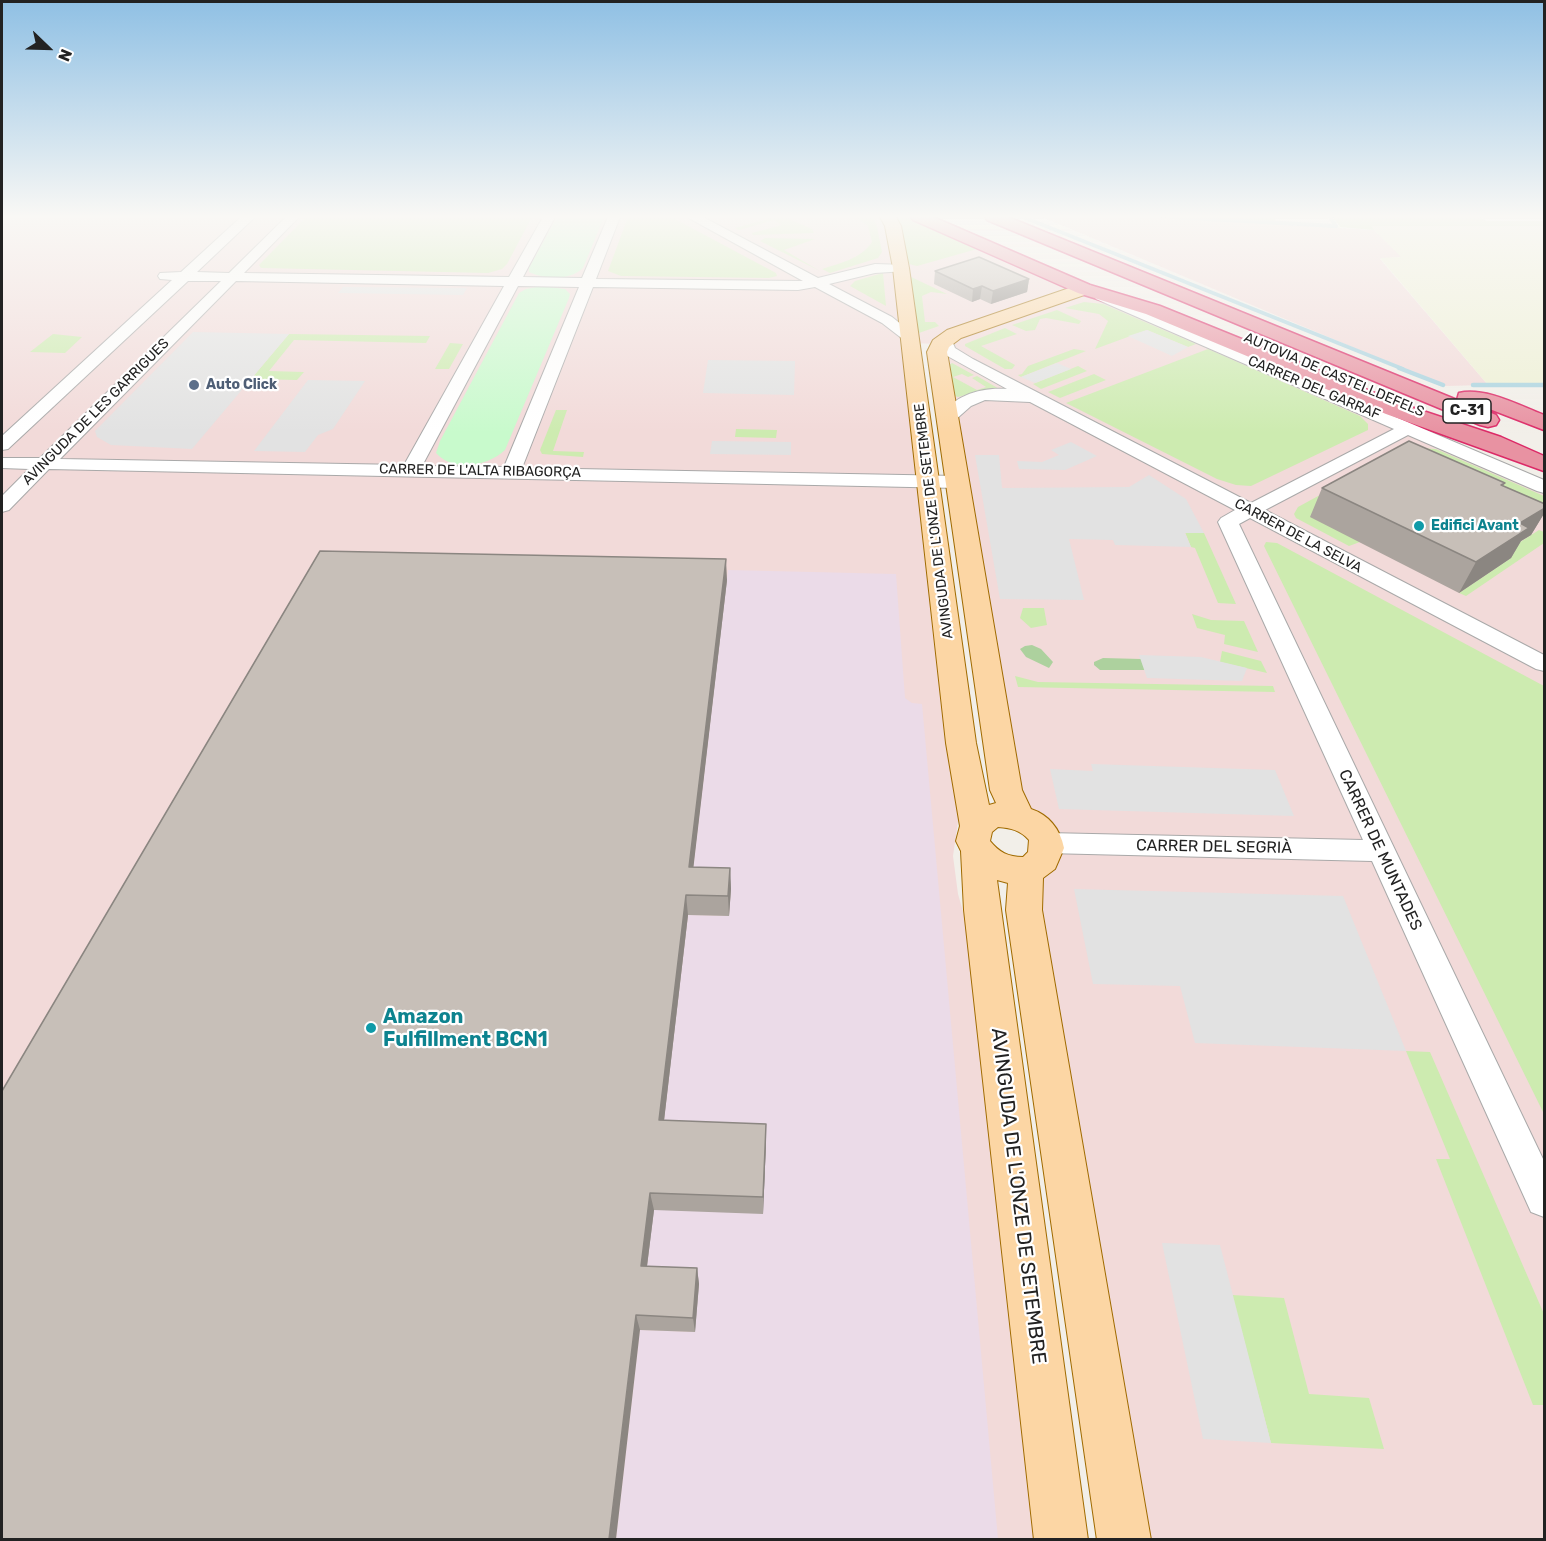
<!DOCTYPE html>
<html>
<head>
<meta charset="utf-8">
<style>
	body { margin:0 }
	#map { position:relative; width:1546px; height:1541px; overflow:hidden; background:#f2efe9; font-family:Rubik,sans-serif }
	canvas { display:block }
	.frame { position:absolute; inset:0; border:3px solid #222; pointer-events:none }
	.north { position:absolute; left:18px; top:18px; width:60px; height:60px; -webkit-text-stroke:4px #fff; paint-order:stroke; rotate:113deg; font-size:16px; font-weight:700; line-height:24px; text-align:center; color:#222 }
	.north::after { content:''; display:block; margin:auto; width:21px; height:27px; background:#222; clip-path:polygon(50% 0,100% 100%,50% 72%,0 100%) }
</style>
</head>
<body>
<div id="map">
<canvas width="1546" height="1541"></canvas>
<div class="frame"></div>
<div class="north">N</div>
</div>
<script>
const g = document.querySelector('canvas').getContext('2d');
g.lineJoin = 'round';
function fillPath(path, color) {
  g.fillStyle = color;
  g.fill(path, 'evenodd');
}
function strokePath(path, color, width, dash) {
  g.strokeStyle = color;
  g.lineWidth = width;
  g.lineCap = dash ? 'butt' : 'round';
  g.setLineDash(dash || []);
  g.stroke(path);
}
function label(font, color, halo, rows, align = 'center') {
  g.font = font + ' Rubik,sans-serif';
  g.lineWidth = 4.5;
  g.setLineDash([]);
  g.textBaseline = 'middle';
  g.strokeStyle = halo;
  g.fillStyle = color;
  for (const [text, x, y, turn = 0] of rows) {
    g.save();
    g.translate(x, y);
    g.rotate((+turn || 0) * Math.PI / 180);
    g.textAlign = isNaN(turn) ? turn : align;
    if (halo) g.strokeText(text, 0, 0);
    g.fillText(text, 0, 0);
    g.restore();
  }
}
fillPath(new Path2D(`
	M2 217H919L1544 487V1539H1139L1032 894 1040 862 1018 817 940 344 910 343 960 808 953 856 958 894 998 1034 1036 1539 2 1540Z
	M1042 217H1157L1374 230 1402 257 1380 259 1488 385 1445 386Z`), '#f2dad9');
fillPath(new Path2D(`
	M728 570 896 574 905 698 912 703 922 704 998 1539 616 1540 640 1330 695 1332 645 1282 688 915 729 916 731 889 691 888Z`), '#ebdbe8');
fillPath(new Path2D(`
	M1370 226H1544V386L1488 385 1380 258 1401 257Z`), '#eef0d5');
fillPath(new Path2D(`
	M306 217H532L507 264 502 269 488 273 261 268 259 265Z
	M628 217H671L776 273 777 276 769 278 621 276 608 271Z
	M775 217H785L812 229 814 233 753 235 752 233 782 225 774 220 739 230 735 228Z
	M856 217H873L877 227 882 252 878 258 830 273 822 269C840 263 861 259 872 242L868 226Z
	M896 217H905L977 249 917 266 905 263Z
	M1157 217H1274L1276 224Z
	M1333 217H1480L1486 221H1544V226H1371L1374 230 1340 227Z
	M765 238 815 239 784 250 820 271 760 241Z
	M883 273 886 306 850 286 855 281Z
	M909 276 947 294 931 292 922 296 925 322H935L939 326 916 334Z
	M1084 302 1103 304 1196 344 1188 347 1147 330 1095 349 1108 321 1099 314 1065 308Z
	M1057 310 1081 321 1079 324 1046 318 1040 319 1035 330 1026 331 1012 325Z
	M1005 328 1017 334 981 346 1015 365 1012 369H1005L965 346V344Z
	M53 334 82 337 65 353 30 352Z
	M289 334 430 336 426 343 294 340 269 371 304 372 297 380 251 379Z
	M450 343 463 344 449 369H435Z
	M1074 349 1086 351 1021 377 1018 375 1022 374 1028 366Z
	M1208 349 1360 416 1368 424V430L1251 486 1236 485 1217 479 1066 403Z
	M952 363 974 375 968 377 962 374 953 377 977 390 986 387 972 378 977 376 1001 390 979 391 958 397 955 396 949 365Z
	M1078 366 1087 371 1041 389 1033 384Z
	M1094 374 1106 380 1060 398 1048 392Z
	M556 410H567L553 451 584 452 583 457 542 454 540 450Z
	M736 429 777 430 776 438 735 437Z
	M1419 448 1436 449 1544 496V508Z
	M1375 465 1360 542 1349 546 1296 518 1294 514 1298 507Z
	M1539 530 1544 532V543L1466 596 1459 593 1511 558 1503 553Z
	M1185 532 1204 533 1236 604 1218 603 1195 548 1191 547Z
	M1266 542 1277 543 1544 686V1114L1264 546Z
	M1023 608H1044L1047 625 1031 628 1020 618Z
	M1192 614 1211 620 1244 621 1258 652 1224 644 1225 635 1197 628Z
	M1222 651 1261 661 1267 673 1220 662Z
	M1015 676 1038 682 1273 686 1275 692 1018 687Z
	M1406 1051 1430 1052 1544 1314V1405H1533L1436 1159H1450Z
	M1232 1295 1284 1298 1309 1394 1369 1398 1384 1449 1271 1443Z`), '#cdebb0');
fillPath(new Path2D(`
	M1032 645 1041 649 1053 662 1049 668 1026 657 1020 649 1025 646Z
	M1103 658 1141 659 1148 670H1100L1094 665V662Z`), '#add19e');
fillPath(new Path2D(`
	M557 217H604L583 268C569 281 546 280 529 272V268Z
	M542 286 565 289 570 294 569 298 505 450C488 466 454 473 436 453L440 441 519 293 526 289Z`), '#c8facc');
fillPath(new Path2D(`
	M343 287 467 288 463 295 338 293Z
	M1147 330 1188 347 1172 356 1128 336Z
	M193 332 289 334 192 449 111 445 97 437 95 431Z
	M708 360 795 361 794 395 703 393Z
	M1057 363 1071 369 1035 383 1021 377Z
	M308 380 365 381 333 429 318 435 305 452 254 451Z
	M712 441 791 442V455L710 454Z
	M1071 442 1097 456 1065 470 1019 469 1017 461 1042 462 1059 455 1051 450Z
	M975 455H999L1002 488 1129 487 1149 475 1186 499 1204 533H1185L1191 547 1115 545 1113 540 1069 539 1084 600 1000 599Z
	M1139 655 1201 657 1247 668 1242 681 1147 678Z
	M1091 764 1275 770 1294 816 1059 809 1050 769 1093 771Z
	M1074 889 1343 896 1406 1051 1195 1043 1180 986 1093 984Z
	M1162 1243 1220 1245 1271 1443 1203 1439Z`), '#e2e2e2');
strokePath(new Path2D(`
	M1023 217 1403 369
	M1171 217 1336 226 1330 217`), '#aad3df', 4);
strokePath(new Path2D(`
	M1399 368 1443 385
	M1473 385H1544`), '#aad3df', 4.5);
const minor = new Path2D(`
	M241 217H255L197 272 229 273 286 217H299L244 273 509 277 543 217H555L523 277 582 278 608 217H620L596 279 803 281 687 217H703L818 278 875 264 906 265 908 268 906 271 875 273 829 284 892 317 917 337 909 342 904 340 882 323 815 287 798 290 593 287 522 468 958 476 965 478 967 482 965 486 958 488 49 469 9 510 2 512V496L29 469 2 468V458H40L221 281H188L8 449 2 450V436L172 280 160 279 158 276 160 273 181 272ZM236 281 504 286 404 465 60 459ZM518 286 579 287 504 467 422 466Z
	M1101 292 1544 480V493L1537 491 1408 435 1265 510 1544 655V671L1536 669 1250 518 1239 524 1544 1161V1217L1531 1212 1372 861 1047 853 1037 850 1033 843 1037 836 1047 833 1363 840 1218 522 1221 518 1235 510 1030 402 985 400 971 406 954 421H942L939 417C955 395 981 387 1007 389L942 353 937 339 945 334 950 336 955 348 973 359 1251 503 1394 429 1096 299 1094 296Z`);
const major = new Path2D(`
	M880 217H896L901 226 909 268 976 743 989 805 996 803 990 790 927 352 933 340 947 330 1078 285H1090L1093 289 1090 293 961 338 949 347 947 352 1022 790 1031 809C1049 815 1060 829 1064 848L1055 869 1043 878 1042 910 1151 1540H1097L1006 910 1008 883 997 880 1088 1540H1034L964 910 961 851 956 841 960 826 946 743 893 268 885 226ZM998 827C1011 828 1020 830 1029 840L1028 852 1023 857C1008 857 999 852 990 841L992 832Z`);
const highway = new Path2D(`
	M911 217H933L1090 285 1160 306 1402 404 1501 437 1544 456V471L1386 414 1146 314 1078 293 913 220Z
	M985 217H1008L1457 400 1459 393C1486 387 1520 406 1544 415V430L1487 408 1472 405 1496 415 1499 420 1496 425 1488 427 1480 425 987 220Z`);
strokePath(minor, '#a9a9a9', 2);
strokePath(major, '#a06b00', 2);
strokePath(highway, '#dc2a67', 3);
fillPath(minor, '#fff');
fillPath(major, '#fcd6a4');
fillPath(highway, '#e892a2');
fillPath(new Path2D(`
	M935 271 1029 279 1027 292 991 304 980 299 972 302 934 284Z
	M1505 483 1503 486 1545 504V512L1531 535 1521 541 1511 558 1459 593 1310 517 1322 488Z
	M727 580 693 867 730 868 731 889 729 916 688 915 664 1120 766 1142 763 1214 654 1210 647 1266 697 1268 699 1284 695 1332 640 1330 2 1539Z`), '#aba49e');
fillPath(new Path2D(`
	M1029 279 1027 292 991 304 993 291Z
	M982 286 980 299 972 302 973 289Z
	M1545 508V512L1531 535 1521 541 1511 558 1459 593 1476 562 1520 523Z
	M726 559 727 580 691 888 689 867Z
	M730 868 731 889 729 916 728 896Z
	M686 895 688 915 662 1138 659 1120Z
	M766 1124V1142L763 1214V1197Z
	M650 1193 654 1210 645 1282 641 1266Z
	M697 1268 699 1284 695 1332 693 1318Z
	M636 1315 640 1330 616 1539H609Z`), '#8b8681');
const building = new Path2D(`
	M979 257 1029 279 993 291 982 286 973 289 935 271Z
	M1409 441 1505 483 1501 485 1545 504V508L1520 523 1529 528 1476 562 1322 488Z
	M320 551 726 559 689 867 730 868 728 896 686 895 659 1120 766 1124 763 1197 650 1193 641 1266 697 1268 693 1318 636 1315 609 1539H2V1091Z`);
fillPath(building, '#c7bfb8');
strokePath(building, '#8b8681', 1.5);
const sky = g.createLinearGradient(0, 0, 0, 433);
sky.addColorStop(0, '#8fc0e4');
sky.addColorStop(0.5, '#f9f8f5');
sky.addColorStop(1, '#f9f8f500');
g.fillStyle = sky;
g.fillRect(0, 0, 1546, 433);
for (const [x, y, r, color] of [
	[194,385,6,"#5c6f8a"],
	[1419,526,6,"#0f9aa8"],
	[371,1028,6,"#0f9aa8"]
]) {
  const dot = new Path2D();
  dot.arc(x, y, r, 0, 2 * Math.PI);
  g.fillStyle = color;
  g.fill(dot);
  strokePath(dot, '#fff', 2);
}
label('14px', '#222', '#fff', [
	["AUTOVIA DE CASTELLDEFELS",1334,375,23],
	["CARRER DEL GARRAF",1314,388,23],
	["AVINGUDA DE LES GARRIGUES",96,412,-45],
	["CARRER DE L'ALTA RIBAGORÇA",480,471,1],
	["AVINGUDA DE L'ONZE DE SETEMBRE",934,521,-97],
	["CARRER DE LA SELVA",1298,536,28]
]);
label('bold 14px', '#4e5e75', '#fff', [
	["Auto Click",206,385]
], 'left');
label('bold 14px', '#0d838f', '#fff', [
	["Edifici Avant",1431,526]
], 'left');
for (const [x, y, w] of [
	[1467,411,48]
]) {
  const box = new Path2D();
  box.roundRect(x - w / 2, y - 12, w, 24, 4.5);
  g.fillStyle = '#fff';
  g.fill(box);
  strokePath(box, '#222', 1.5);
}
label('bold 15px', '#222', null, [
	["C-31",1467,411]
]);
label('16px', '#222', '#fff', [
	["CARRER DEL SEGRIÀ",1214,847,1],
	["CARRER DE MUNTADES",1380,850,65]
]);
label('bold 20px', '#0d838f', '#fff', [
	["Amazon",383,1017],
	["Fulfillment BCN1",383,1040]
], 'left');
label('20px', '#222', '#fff', [
	["AVINGUDA DE L'ONZE DE SETEMBRE",1018,1196,83]
]);
</script>
</body>
</html>
